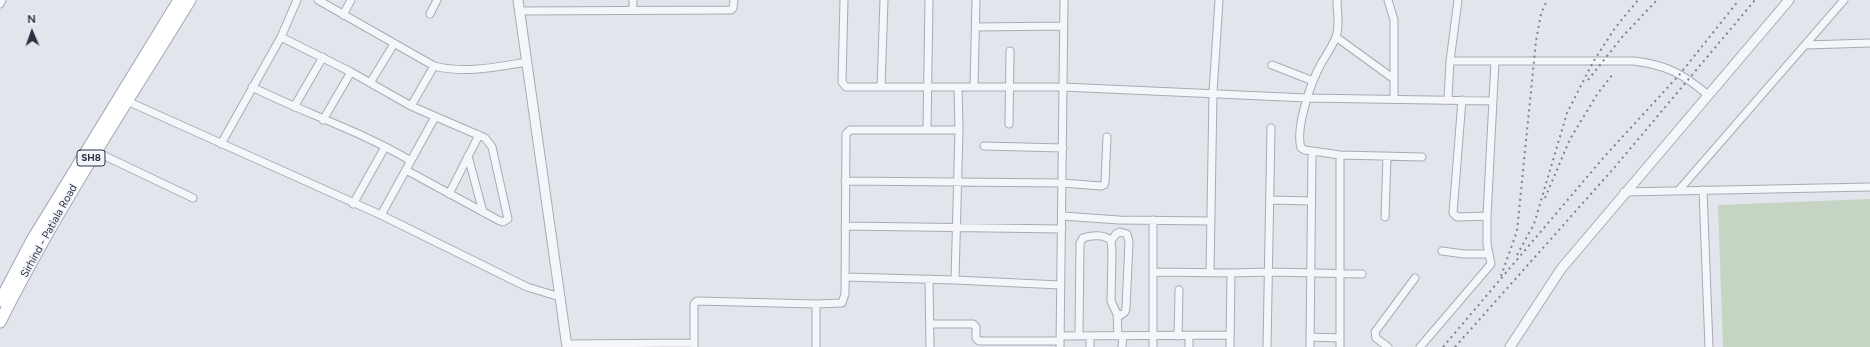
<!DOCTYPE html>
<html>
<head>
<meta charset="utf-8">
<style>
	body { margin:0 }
	#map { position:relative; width:1870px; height:347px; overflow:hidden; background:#e2e5eb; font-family:Figtree,sans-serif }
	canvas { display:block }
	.north { position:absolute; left:12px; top:12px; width:40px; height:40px; -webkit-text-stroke:3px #f2f4f8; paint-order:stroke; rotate:358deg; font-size:11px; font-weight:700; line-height:16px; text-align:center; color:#293144 }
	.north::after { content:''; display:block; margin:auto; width:14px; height:18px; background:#293144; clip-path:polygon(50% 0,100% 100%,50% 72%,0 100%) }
</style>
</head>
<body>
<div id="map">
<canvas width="1870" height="347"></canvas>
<div class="north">N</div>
</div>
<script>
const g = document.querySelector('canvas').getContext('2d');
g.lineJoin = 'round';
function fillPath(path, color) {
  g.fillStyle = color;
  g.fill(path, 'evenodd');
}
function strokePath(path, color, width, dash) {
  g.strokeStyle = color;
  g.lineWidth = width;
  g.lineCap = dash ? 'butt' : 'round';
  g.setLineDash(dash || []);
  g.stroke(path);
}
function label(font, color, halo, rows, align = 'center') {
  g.font = font + ' Figtree,sans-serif';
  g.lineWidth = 3.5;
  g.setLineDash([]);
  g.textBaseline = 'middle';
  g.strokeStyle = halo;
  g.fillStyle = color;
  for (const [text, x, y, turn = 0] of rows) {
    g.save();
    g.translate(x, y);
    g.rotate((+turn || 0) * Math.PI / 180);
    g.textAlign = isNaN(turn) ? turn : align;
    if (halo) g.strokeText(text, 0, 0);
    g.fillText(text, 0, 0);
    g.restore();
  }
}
fillPath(new Path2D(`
	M1870 199V347H1723L1718 205Z`), '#c6d5c3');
const minor = new Path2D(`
	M318 0 434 66C465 74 496 67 527 62
	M633 0V10
	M844 0 842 82 846 87H1063L1307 98 1493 101
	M1337 0C1337 12 1340 26 1336 37 1332 47 1326 55 1321 64 1311 82 1295 128 1301 148L1305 150 1340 155 1422 157
	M1388 0 1394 20V99
	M0 4 2 0
	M520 11 731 10 733 8 734 0
	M430 14 437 0
	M343 15 351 0
	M976 27 1063 26
	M281 37 351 72 411 106 485 138 492 147 508 219 503 222 498 220 406 170
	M1336 37 1394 79
	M1806 45 1870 43
	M1450 61H1634C1667 65 1683 74 1708 95
	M1272 65 1313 81
	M370 83 394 44
	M252 87C304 113 361 131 411 161
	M881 87 884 0
	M974 87 976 0
	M1448 99 1450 61 1458 0
	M1462 100 1453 213 1457 217 1487 216
	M127 101 381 215 527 287 560 297
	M411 106 434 66
	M294 107 323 57
	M323 120 351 72
	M1009 124 1010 51
	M927 129 929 0
	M221 144 281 37 297 0
	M984 146 1063 148
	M96 150 107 157 193 198
	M1340 155V347
	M468 156 483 212
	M845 181 1062 183 1101 186 1104 185 1105 182 1107 137
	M1679 190 1844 0
	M1703 190 1709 347
	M1624 192 1870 187
	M449 194 479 135
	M1271 200 1311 201
	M353 204 385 147
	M381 215 435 117
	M1062 216 1119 220 1211 221
	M1385 217 1387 156
	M1153 220V347
	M845 226 1062 229
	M1111 241 1116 234 1120 232 1127 234 1129 242 1126 308 1125 312 1118 317
	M1442 251 1464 254H1489
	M1153 272 1231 273
	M1210 272 1213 93 1219 0
	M845 277 955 280 1060 285
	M929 279 930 347
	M955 280 959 130 958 87
	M816 304V347
	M930 324H973L976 327V338L979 341H1060
	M1060 336 1230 335
	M1079 336 1080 243 1083 238C1090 235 1106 234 1111 241L1112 252 1111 301 1117 314 1118 336
	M1178 336 1179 290
	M1310 337 1340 338
	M567 344 694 343
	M694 347V304L697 301 816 304 842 303 845 294 846 134 850 130H959
	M1060 347 1064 0
	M1090 347V336
	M1122 347 1123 336
	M1189 347V336
	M1230 347 1231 273 1269 272 1362 274
	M1267 347 1271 128
	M1310 347 1312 152
	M1388 347 1376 338 1375 332 1415 278
	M1420 347 1491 264 1487 244V216L1495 61`);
const tertiary = new Path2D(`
	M518 0 567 347
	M1510 347 1561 269 1789 0`);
const primary = new Path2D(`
	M0 301 32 240 179 0
	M0 322C56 210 125 106 190 0`);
strokePath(minor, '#a7abb6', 9);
strokePath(tertiary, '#a7abb6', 11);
strokePath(primary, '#a1a8b7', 13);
strokePath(minor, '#f5f6f9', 7);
strokePath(tertiary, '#f5f6f9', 9);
strokePath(primary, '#fff', 11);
strokePath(new Path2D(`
	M1588 80 1623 36 1657 0
	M1545 198 1570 139 1598 93 1613 74
	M1517 255 1534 224 1567 113 1593 62 1615 28 1638 0
	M1501 276 1517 231 1536 41 1541 14 1547 0
	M1443 347 1604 157 1680 74 1739 0
	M1455 347 1614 168 1755 0`), '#7a8395', 2, [2, 4]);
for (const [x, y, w] of [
	[91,158,28]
]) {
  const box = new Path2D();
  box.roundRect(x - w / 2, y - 8, w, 16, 3);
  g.fillStyle = '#f2f4f8';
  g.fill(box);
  strokePath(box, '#293144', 1);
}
label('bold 10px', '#293144', null, [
	["SH8",91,158]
]);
label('11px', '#293144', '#f2f4f8', [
	["Sirhind - Patiala Road",49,231,-61]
]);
</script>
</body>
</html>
